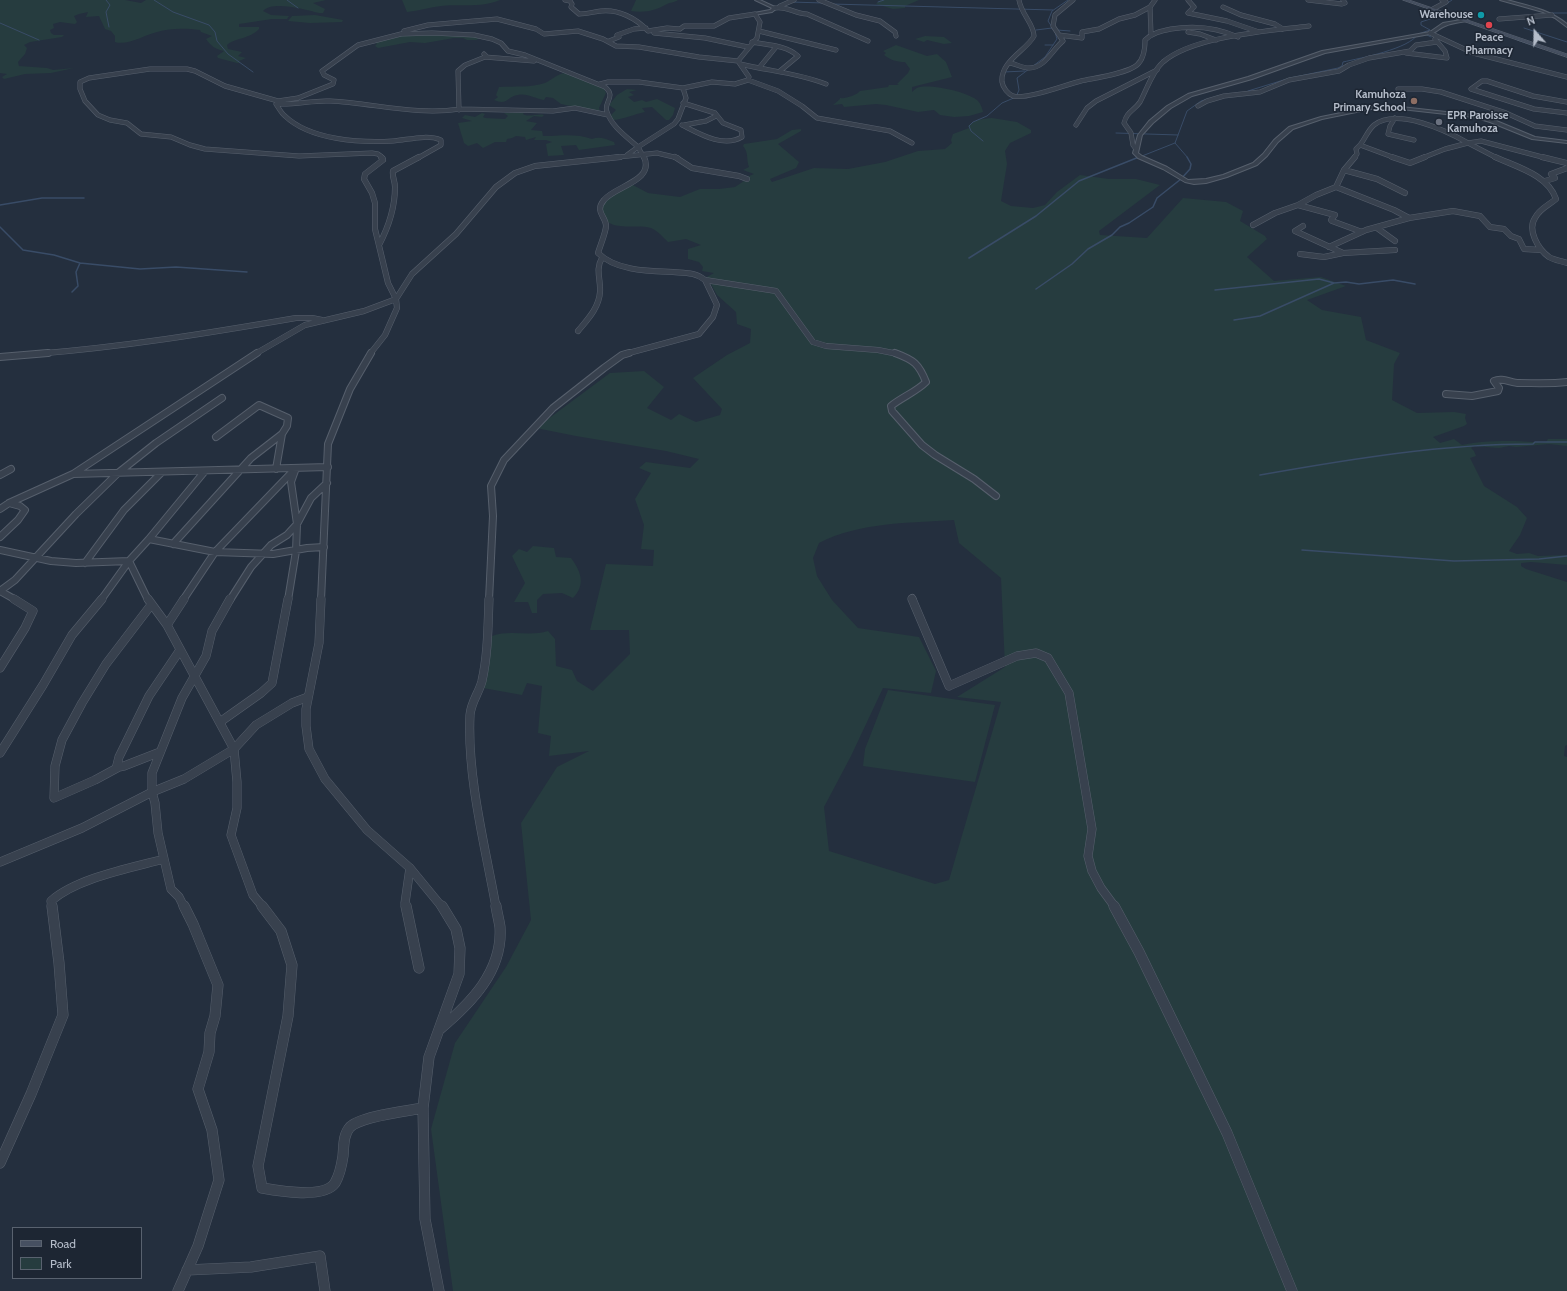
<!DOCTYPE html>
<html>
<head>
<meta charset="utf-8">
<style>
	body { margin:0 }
	#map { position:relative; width:1567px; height:1291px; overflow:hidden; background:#242f3e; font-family:Cabin,sans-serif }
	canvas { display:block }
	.legend { position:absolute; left:12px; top:1227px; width:130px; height:52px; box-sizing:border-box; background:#1d2633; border:1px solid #59626f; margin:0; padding:5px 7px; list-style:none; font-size:12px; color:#b4bcc9 }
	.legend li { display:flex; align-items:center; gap:8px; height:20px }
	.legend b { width:20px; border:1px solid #59626f }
	.north { position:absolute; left:1515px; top:12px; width:40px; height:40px; -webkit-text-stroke:3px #1d2633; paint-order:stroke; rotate:340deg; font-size:11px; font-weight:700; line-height:16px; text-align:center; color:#b4bcc9 }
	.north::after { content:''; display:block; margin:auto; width:14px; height:18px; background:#b4bcc9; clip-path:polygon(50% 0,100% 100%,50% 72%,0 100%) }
</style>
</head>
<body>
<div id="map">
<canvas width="1567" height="1291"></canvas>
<ul class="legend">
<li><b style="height:5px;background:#465061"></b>Road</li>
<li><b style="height:11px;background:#263c3f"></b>Park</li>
</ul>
<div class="north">N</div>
</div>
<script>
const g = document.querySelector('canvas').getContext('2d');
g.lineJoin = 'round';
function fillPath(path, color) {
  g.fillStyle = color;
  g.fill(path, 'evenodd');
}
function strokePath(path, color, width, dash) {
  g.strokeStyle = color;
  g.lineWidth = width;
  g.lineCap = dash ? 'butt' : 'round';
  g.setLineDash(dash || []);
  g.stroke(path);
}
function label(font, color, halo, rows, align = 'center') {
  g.font = font + ' Cabin,sans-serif';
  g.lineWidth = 3;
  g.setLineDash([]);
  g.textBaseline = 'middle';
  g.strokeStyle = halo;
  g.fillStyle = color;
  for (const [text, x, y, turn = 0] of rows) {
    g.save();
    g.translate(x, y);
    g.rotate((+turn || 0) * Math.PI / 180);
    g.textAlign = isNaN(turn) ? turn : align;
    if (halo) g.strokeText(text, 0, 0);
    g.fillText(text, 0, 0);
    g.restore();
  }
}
fillPath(new Path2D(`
	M0 0H125L141 3 146 0H326L313 3 325 9 323 13H319C307 10 273 0 263 11L271 15 289 16 287 19H272L239 24V27H259V29C250 39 234 38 227 45L228 49 242 52 238 56 246 58 239 61 240 63H237L218 58 217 56 224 51C215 49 211 46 206 39L212 36 201 32 200 30C186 28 170 28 157 32 144 35 128 46 115 42V36L111 31 105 29 99 16 86 17 88 12 79 14 74 16 77 22 75 24 60 22 53 24 54 28 50 30 51 33 54 35H64L62 37 30 42 24 45 27 48 25 54 18 62 19 66 47 68 53 70 74 68 51 73 25 74 4 79 2 77 7 74 0 73Z
	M402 0H500C482 8 460 4 441 6 430 7 419 11 407 12Z
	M636 0H678C674 3 670 2 667 4 655 11 644 13 631 11Z
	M880 0H919L905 6V8L893 9 876 4Z
	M315 15 343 20 342 22 310 23 288 21 292 16Z
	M417 34 482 37 476 40H467L463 38H454L425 43 410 42 378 48 375 46 377 44 374 42 400 36Z
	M925 36 944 37 952 43 944 44 927 40 924 42 915 39Z
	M896 45 927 56 937 54 946 62 952 77 912 87V92C914 90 915 89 917 88 928 83 969 92 978 101 981 104 982 108 983 112L969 116 954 117 940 115 934 110 918 112 886 105 876 104 844 107 842 104 833 105 840 99V98C845 99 857 95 860 91L888 87 889 85H899L897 84 908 73 910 69 905 62C896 62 891 60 884 55L886 53 883 51Z
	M565 73 603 87 606 93 599 108 600 112 561 104 553 98 546 97 544 100C536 99 527 93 518 95 507 96 508 106 494 100L498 97 496 95 499 87C515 86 530 88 545 83 552 80 557 74 565 73Z
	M627 89 637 90 629 92 634 95 628 97 634 102 642 100 646 102 657 99 675 108 673 115 669 120H666L652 107 642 108 645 112C635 114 621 120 613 120L610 116 616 110 609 105 617 95Z
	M524 112 523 114C529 118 537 113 544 115L542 117 534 116 526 121 537 123 531 130 542 131 543 136C560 136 576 133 592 139 599 136 606 139 614 142L615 145 579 150 576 145 561 146 564 155 548 156 546 144 552 142 546 140H534L536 137 526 140 525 137 516 136 512 138 507 139 506 142H495L483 148 477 143 468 146 464 143 458 123 472 121 462 118 465 115 475 117 482 113 485 114 483 117 485 118 505 119 508 116 504 113Z
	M992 118 1017 122 1031 130V133L1010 143 1005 151 1007 164 1001 201 1011 206 1033 208 1045 205 1057 192 1080 175 1109 179H1136L1160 185 1099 231 1100 235 1147 238 1183 198 1226 202 1243 211 1240 221 1265 236 1267 239 1247 257 1274 281 1321 277 1346 286 1307 300 1322 310 1361 317 1366 340 1400 353 1394 364 1392 400 1417 413 1454 412 1466 414 1465 418 1467 424 1464 426 1433 437 1440 443 1454 439 1462 445C1479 441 1497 441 1515 441 1526 441 1535 443 1546 442L1548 439H1567V446L1549 444 1516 447 1509 446 1499 448 1474 446 1471 448 1474 451 1476 456 1470 458 1484 486 1517 507 1527 518 1520 535 1509 551 1517 554 1529 553 1538 556 1567 555V565L1531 562 1521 563V566L1526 569 1567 582V745L1565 746 1564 756 1567 757V1291H453L431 1129 455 1043 506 967 531 920 521 823 557 767 589 751 549 756 551 736 538 733 542 686 527 683 522 695 483 688 487 679 492 636C510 629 529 637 548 631L555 639 556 666 572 670 577 681 593 691 630 654 629 630H590L606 564 653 566 654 550 641 549 644 525 635 499 651 473 639 468 646 462 690 468 699 459 666 451 576 436 536 428 610 373 644 371 664 387 647 408 671 420 679 414 696 422 720 415 722 409 693 378 727 355 750 343 751 329 737 324 736 312 717 295 707 277 714 273 702 271 703 267 699 262 688 259V249L701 245 686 239 668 242C663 237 658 231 651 228 636 223 606 234 601 211 601 207 602 202 602 198L613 190 629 183 648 193 680 197 700 189H719L735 187 747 179H751L747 177 754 174 743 170 749 167C746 159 749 153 743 146L744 144 777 139 792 130 801 129V131L778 144 799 162 796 168 770 179 772 182 814 168 848 169 885 162 918 151 945 149 952 143 951 140 953 134 969 128 968 126C975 119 982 119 992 118ZM954 520 959 543 1001 578 1005 667 957 697 1001 702 949 880 935 884 829 851 824 807 851 756 883 688 931 693 936 671 919 637 858 628 832 600 817 576 813 558 819 543C860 522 909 523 954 520Z
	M533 546 554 548 556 557 571 558C581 571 586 585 573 598L562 593 543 594 537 600V613H532L528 602H514L525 583 512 556 519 549 527 552Z
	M888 690 995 705 975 782 863 766 865 749Z`), '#263c3f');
strokePath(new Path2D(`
	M106 0 110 5 106 12 109 27
	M154 0 173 12 209 25 215 32 217 41 228 54 253 72
	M287 0 298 8
	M791 2 823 3
	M878 2 884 0
	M831 4 1053 10
	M1446 4 1452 0
	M1552 13H1567
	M0 23 39 40
	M1052 27 1048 21 1052 11 1068 0
	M1524 28 1567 42
	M1036 30 1052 28
	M1057 30 1070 31
	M1425 34 1431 37
	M1517 40 1543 49
	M1045 45H1053
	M1004 72 1025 71
	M1248 91 1290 78 1338 68 1342 66 1343 62C1361 58 1409 49 1418 34L1430 30 1421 25V22L1436 17 1438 12
	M1116 133 1178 135
	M983 141 971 131 969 126 973 122 987 116 1002 103 1016 97 1019 90 1017 78 1045 57 1057 39 1055 32
	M1137 158 1175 143
	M1188 158 1175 143 1187 111 1201 101 1218 96`), '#394c67', 1);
strokePath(new Path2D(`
	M0 205 42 198H84
	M0 227 23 250 54 255 80 263 140 269 176 267 247 272
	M969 258 1036 216 1079 181 1139 157
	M1036 289 1072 264 1088 249 1112 235 1120 227 1129 223 1153 207 1157 198 1181 179 1190 169 1191 164 1187 157
	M1215 290 1319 279 1334 283 1346 282 1359 284 1393 280 1415 284
	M72 292 78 286 76 272 80 263
	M1234 320 1260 316 1334 283
	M1260 475C1351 459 1441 444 1533 444L1535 442H1567
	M1302 550 1454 561 1539 559 1567 556`), '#394c67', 1.5);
const minorFar4 = new Path2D(`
	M565 0 570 1 572 4 571 7 579 14C586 14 593 12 601 11 618 9 636 18 648 31L667 28 680 29 684 26H714L729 18 755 14 760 22 757 38 738 61 749 77 748 80 735 84 712 82 683 88 639 82H608L600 84
	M819 0 856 15 880 21 895 32 896 36
	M1019 0C1021 14 1034 24 1034 36 1027 50 1000 61 1002 82 1003 88 1008 94 1013 96 1027 100 1067 84 1081 81 1095 78 1126 74 1137 65 1144 59 1145 49 1145 40 1152 33 1161 31 1171 29 1195 25 1216 27 1238 37
	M1188 0 1194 7 1188 13 1227 21 1259 32
	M1308 0 1342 4 1345 3 1343 0
	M780 6 794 0
	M1223 7 1241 15 1275 24 1283 29
	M775 8C787 6 796 14 807 14L868 41
	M1433 9 1446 2 1442 0
	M1499 19 1552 15
	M404 31 428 25 497 19 536 29 544 34 578 31 603 39 616 46 639 47 699 57 738 61
	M759 31 836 50
	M1188 32 1200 34 1216 40
	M654 33 705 38 748 47
	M1430 33 1473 53 1567 77
	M1151 34 1150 7 1155 0
	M1059 35 1082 38V32L1099 29 1119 19 1135 15 1150 7
	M609 41 619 37 617 35 634 29 646 28
	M752 42C767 45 786 45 798 56L780 71
	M1406 53 1447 58 1445 51 1435 39
	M485 57 534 61
	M1010 63C1016 64 1022 68 1029 68 1045 68 1052 50 1063 41L1053 26 1055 15 1073 0
	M740 64C769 71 798 73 826 84
	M759 68 776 47
	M748 80 778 91 802 106 817 118 890 131 912 143
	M1398 89H1422L1441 92 1506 113 1535 126 1567 130
	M278 101 225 86 195 71 187 69H150L89 78 80 82V89L85 101 98 115 110 120 127 123 141 134 171 137 190 145 205 149 299 156 372 153 378 154 383 158
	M1567 102 1533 96 1487 81H1482L1471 89 1534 109 1567 113
	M278 104C296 105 313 100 330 101 373 103 417 116 460 109L553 111 575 108 608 115
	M1198 106 1207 101 1224 96 1260 92 1289 80 1339 71 1349 65 1369 58 1410 51 1416 45 1437 42
	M459 110 458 71 465 65 485 57 486 56 484 54
	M1395 118 1390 126 1388 134 1414 140
	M682 125C700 134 723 148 742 137L741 130 723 123 715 113 683 103
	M684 125 706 121 716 116
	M1076 125 1087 108 1096 101 1157 70
	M1468 143 1497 158
	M1468 143 1481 141 1546 158
	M1136 149 1133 145 1131 133 1124 123C1127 111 1134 111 1140 102 1147 89 1152 72 1163 62 1193 36 1269 31 1309 26
	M418 158 441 145V140C426 134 408 140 393 141 360 143 310 140 285 116 281 113 279 108 276 104L278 101 298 98 333 84 334 80 324 75 322 71 358 45 401 34 432 33 474 35 492 39 501 43 508 51 525 55 605 87C617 97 603 102 607 112 612 127 627 137 638 147L627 155
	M609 158 657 153 678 158
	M644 158 638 147 674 124 678 119 686 98 683 88
	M1354 158 1357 154 1356 149 1360 145
	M1395 158 1360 145C1365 139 1368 130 1374 125 1397 107 1447 131 1468 143
	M1422 158 1445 149 1468 143`);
const minorFar3 = new Path2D(`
	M644 157C655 181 615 186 604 200 594 212 606 216 606 226 606 232 600 246 598 253 616 271 649 271 673 272 685 273 695 272 705 280L776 291 813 342 826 346 878 350 898 354
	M675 157 692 168 739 176 747 179
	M1355 157 1344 170 1336 187 1316 195 1298 205 1335 215 1331 220 1332 221 1362 232
	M1392 157 1410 163 1425 157
	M1495 157C1517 167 1548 175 1556 199 1549 205 1539 209 1535 218 1527 230 1538 249 1549 257 1554 260 1561 261 1567 263
	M1542 157 1567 163
	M1344 170 1377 179 1405 193
	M1545 181 1555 178 1551 174 1567 168
	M1336 187 1394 210 1409 218
	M1253 225 1275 213 1298 205
	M1303 226 1295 231 1343 253 1395 250
	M1377 228 1395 241
	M379 245C388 228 395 207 395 187 395 181 392 177 393 171L419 157
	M1329 247 1366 230 1409 218 1453 211 1480 216 1490 227 1504 229 1511 236 1519 239 1524 249 1541 250
	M1300 254 1324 257 1343 253
	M578 331C587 320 599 308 600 292 601 280 595 269 602 258
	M35 354C123 347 209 333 296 318H312L322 320
	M255 354 305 325 364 311 396 299 412 274 456 234 496 187 515 173 535 166 620 157
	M370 354 385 335 397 308 396 299 388 283 375 229V203L372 193 364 179 365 174 383 160 381 157
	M625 354 699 334 713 317 717 305 705 280`);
const minorFar2 = new Path2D(`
	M895 353C914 360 919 364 926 382 916 392 902 397 891 406L892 411 922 445 935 455 974 479 996 496
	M0 357 48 353
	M1446 394 1472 396 1498 391 1499 388 1494 381C1502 377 1511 383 1519 383 1535 383 1551 384 1567 382
	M216 437 259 405 288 418 287 426 282 434 276 469
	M73 474 328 467
	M0 475 11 469
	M0 509 9 503 73 474 257 353
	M0 537 18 520 25 510 20 506 9 503
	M149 539 205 471
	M173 544 251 458 282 434
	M0 550 51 561 76 563 129 561 149 539 215 552 273 554 307 548 324 547
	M129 561 148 600
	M85 563 124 510 162 472
	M0 591 15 580 76 514 118 473 156 443 222 398
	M0 591 16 600
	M912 598 913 600
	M101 600 129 561
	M183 600 215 552 294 470
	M230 600 251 567 271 545 287 535 297 524 311 498 327 483
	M288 600 296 551 297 524 291 482 296 468
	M321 600 328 444 350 389 371 353
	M489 600 493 516 491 486 504 460 553 408 604 368 622 355 629 353`);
const minorFar1 = new Path2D(`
	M321 599 319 643 306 709V726L309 749 325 779 367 830 410 868 442 907
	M489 599C488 626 488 654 482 681 479 693 471 702 470 715 467 777 485 846 496 907
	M912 599 949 686 1017 656 1036 653 1048 658 1069 693 1092 829 1088 856 1092 871 1101 888 1115 907
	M167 625 184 599
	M0 668 25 628 33 611 14 599
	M220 722 261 693 272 683 288 599
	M160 752 124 766 119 767 117 765 119 757 149 696 180 650
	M0 753 43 685 72 635 102 599
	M119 767 95 780 54 798 55 766 62 740 82 703 106 664 151 605
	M0 862 82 828 152 792 184 779 234 749 167 625 148 599
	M52 907 51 901C77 878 131 868 164 859
	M184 907 179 897 171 889 158 833 155 803 152 792V773L182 698 206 656 212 631 230 599
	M263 907 253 895 231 835 237 808V782L234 749 256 725 292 703 308 697
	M406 907 405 903 410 868`);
const minor = new Path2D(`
	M262 906 281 931 292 965 288 1016 258 1166 262 1188C279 1191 324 1199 335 1183 339 1176 342 1163 343 1156 344 1146 343 1135 350 1127 361 1116 407 1111 423 1108
	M406 906 419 968
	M1114 906 1139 952 1227 1133 1292 1291
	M440 1029C471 1003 503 971 500 927 499 920 497 913 496 906
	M0 1163 31 1094 63 1015 59 963 52 906
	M187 1270 251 1267 320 1256 325 1291
	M178 1291 198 1246 219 1180 212 1130 198 1089 209 1052 210 1033 215 1016 218 985 193 924 184 906
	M439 1291 425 1219 423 1108 429 1057 459 974 460 948 456 929 442 906`);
const tertiary = new Path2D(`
	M755 0H760L777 8 772 12 754 15V13L770 10 772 8Z
	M1500 0H1507C1529 6 1548 9 1567 24V27L1555 18 1543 12Z
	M1467 19 1468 21C1461 22 1452 23 1445 26 1439 28 1436 33 1430 34L1325 53 1252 79 1192 96 1171 108 1153 123 1142 135 1138 153 1142 156 1167 167 1188 180 1206 179 1223 175 1253 163 1263 154 1274 140 1289 127 1321 117 1376 106 1401 107 1473 115 1494 120 1535 137 1567 141V143L1532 139 1490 122 1473 117 1401 109 1376 108 1322 119 1293 129 1278 142 1267 156 1257 165 1227 177 1206 183 1194 184 1185 182 1163 169 1138 158 1133 153 1138 135 1149 121 1167 106 1188 94 1248 77 1322 51 1430 32 1443 23Z`);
const secondary = new Path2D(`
	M1403 0H1409L1567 54V57Z`);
strokePath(minorFar4, '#565f6c', 5);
strokePath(minorFar3, '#565f6c', 6);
strokePath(minorFar2, '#565f6c', 8);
strokePath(minorFar1, '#565f6c', 9);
strokePath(minor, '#565f6c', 11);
strokePath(tertiary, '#565f6c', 2);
strokePath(secondary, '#565f6c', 1);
strokePath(minorFar4, '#38414e', 4);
strokePath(minorFar3, '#38414e', 5);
strokePath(minorFar2, '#38414e', 6);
strokePath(minorFar1, '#38414e', 8);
strokePath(minor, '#38414e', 10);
fillPath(tertiary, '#38414e');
fillPath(secondary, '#465061');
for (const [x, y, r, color] of [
	[1481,15,4,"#0f9aa8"],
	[1489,25,4,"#e0444e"],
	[1414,101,4,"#8d6e63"],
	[1439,122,4,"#6b7280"]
]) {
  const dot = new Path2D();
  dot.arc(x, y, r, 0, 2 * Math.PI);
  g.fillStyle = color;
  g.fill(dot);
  strokePath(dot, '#1d2633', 1.5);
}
label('bold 11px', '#b4bcc9', '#1d2633', [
	["Warehouse",1473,15],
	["Peace",1489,38,"center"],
	["Pharmacy",1489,51,"center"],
	["Kamuhoza",1406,95],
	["Primary School",1406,108],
	["EPR Paroisse",1447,116,"left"],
	["Kamuhoza",1447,129,"left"]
], 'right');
</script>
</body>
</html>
